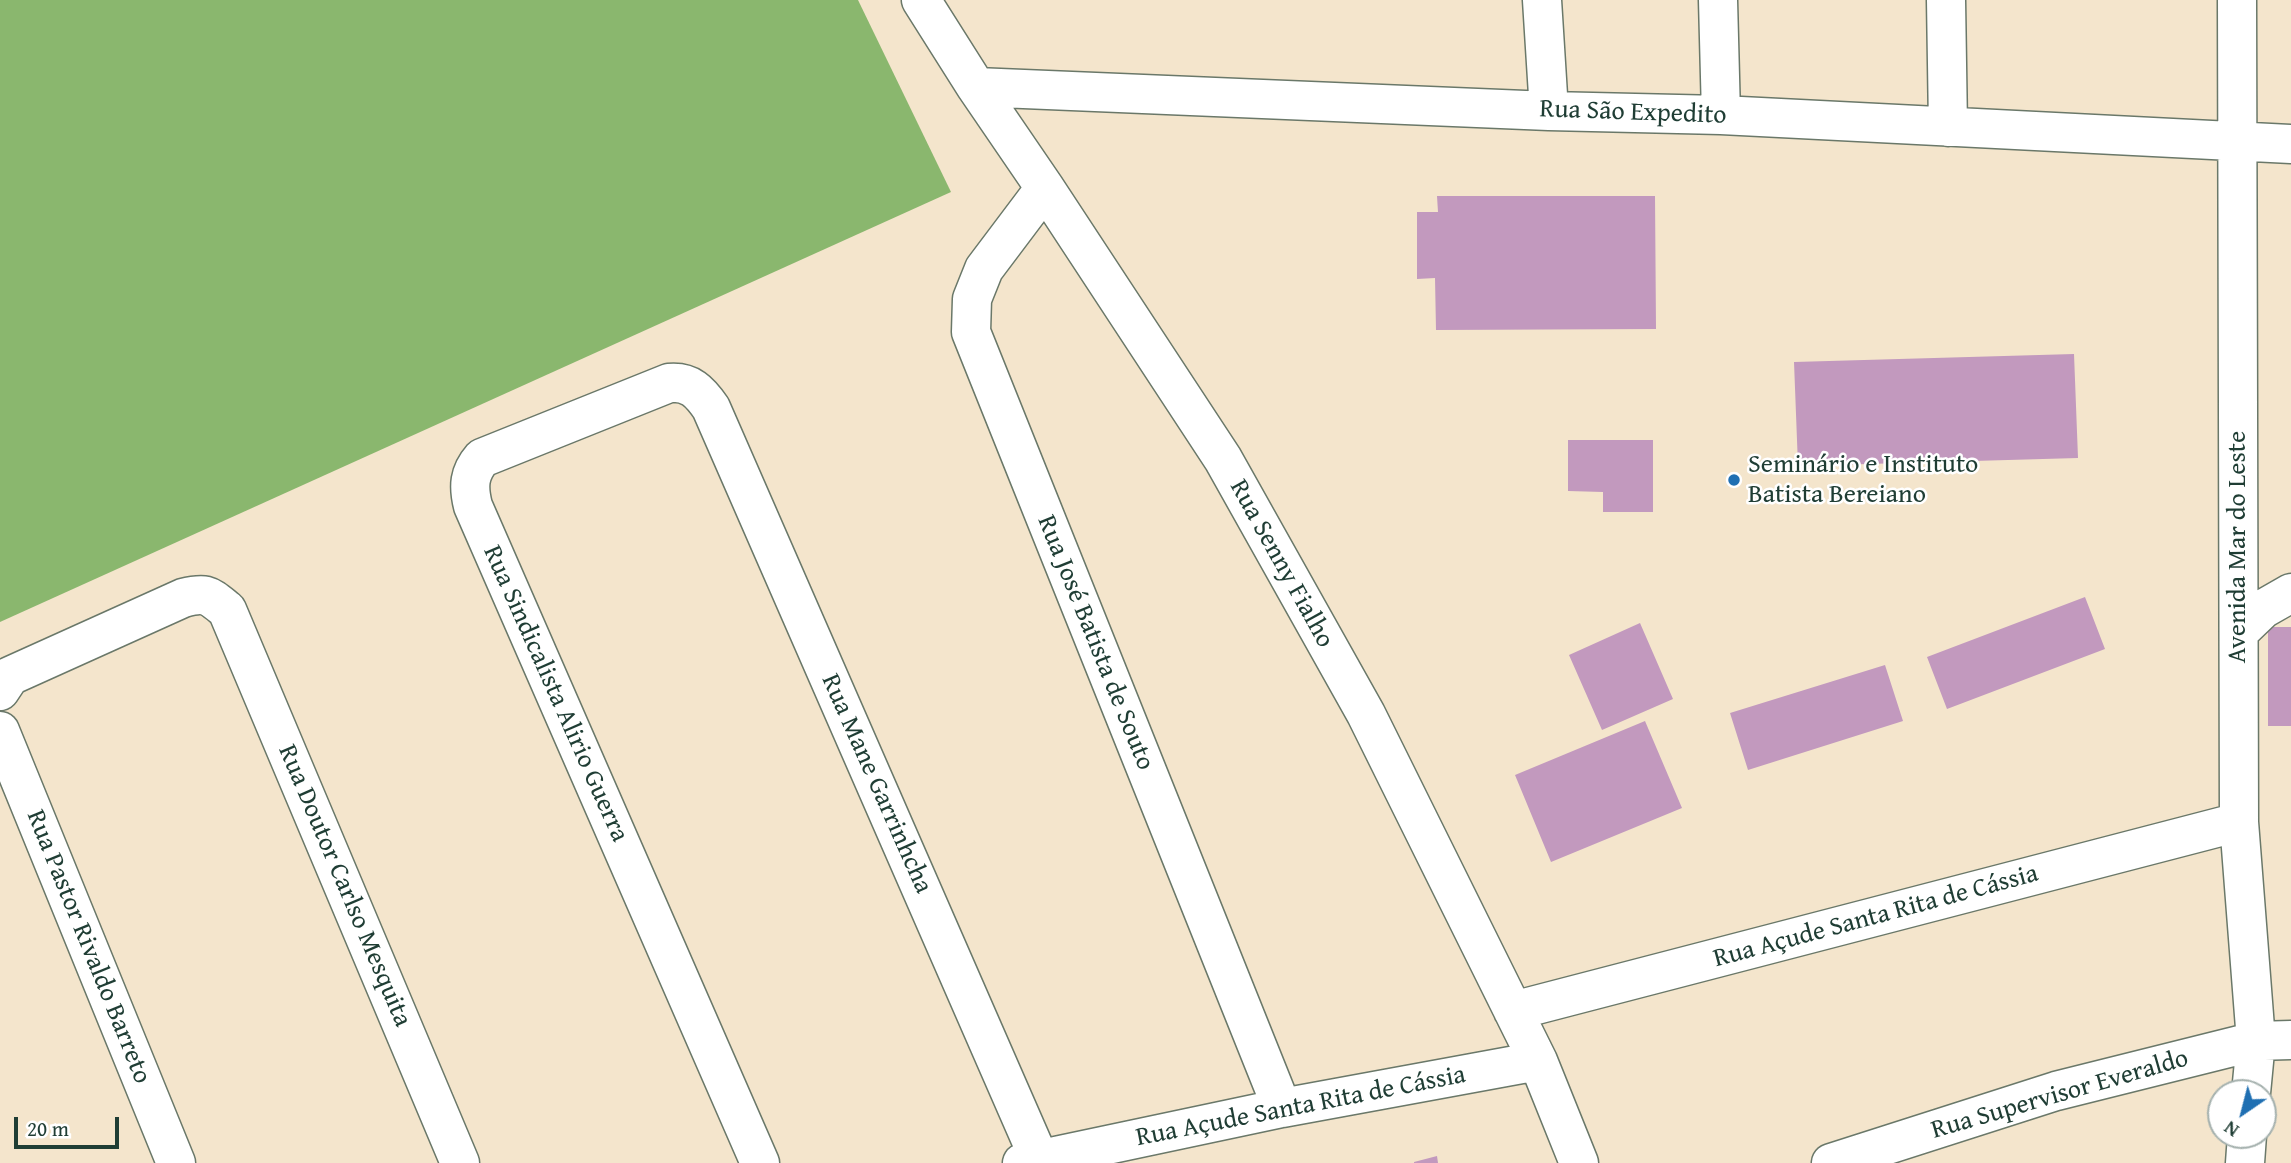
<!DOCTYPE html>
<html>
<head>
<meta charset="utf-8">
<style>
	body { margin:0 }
	#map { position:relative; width:2291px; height:1163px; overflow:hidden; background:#f4e5cc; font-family:"Gentium Book Plus",serif }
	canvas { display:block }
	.north { position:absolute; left:2207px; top:1079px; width:70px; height:70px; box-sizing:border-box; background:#fff; border:2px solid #a5b1ae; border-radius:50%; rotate:215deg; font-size:19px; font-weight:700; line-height:28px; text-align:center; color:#1f3d34 }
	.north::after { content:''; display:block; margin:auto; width:24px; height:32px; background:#1f6fb2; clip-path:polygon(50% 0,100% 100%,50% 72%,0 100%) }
	.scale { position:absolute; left:14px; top:1117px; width:105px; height:32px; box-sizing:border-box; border:4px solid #1f3d34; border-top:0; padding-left:9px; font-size:21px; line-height:24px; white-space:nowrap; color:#1f3d34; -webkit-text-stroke:5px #fff; paint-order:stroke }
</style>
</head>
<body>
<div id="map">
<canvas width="2291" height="1163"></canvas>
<div class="north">N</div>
<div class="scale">20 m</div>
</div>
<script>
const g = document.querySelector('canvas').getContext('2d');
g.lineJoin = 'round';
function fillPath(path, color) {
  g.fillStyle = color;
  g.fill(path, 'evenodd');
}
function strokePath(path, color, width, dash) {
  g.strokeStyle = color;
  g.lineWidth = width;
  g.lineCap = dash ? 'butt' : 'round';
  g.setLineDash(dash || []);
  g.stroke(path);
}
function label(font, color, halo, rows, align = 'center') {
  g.font = font + ' "Gentium Book Plus",serif';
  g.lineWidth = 5;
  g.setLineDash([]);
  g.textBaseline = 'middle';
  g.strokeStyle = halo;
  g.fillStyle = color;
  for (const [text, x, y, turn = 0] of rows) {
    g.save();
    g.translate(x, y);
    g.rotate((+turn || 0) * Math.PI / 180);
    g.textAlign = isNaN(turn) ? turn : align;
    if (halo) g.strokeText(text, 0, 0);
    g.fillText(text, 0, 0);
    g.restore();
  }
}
fillPath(new Path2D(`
	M0 0H858L951 192 0 622Z`), '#8ab76e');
fillPath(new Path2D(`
	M1437 196H1655L1656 329 1436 330 1435 278 1417 279V212H1438Z
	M2074 354 2078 458 1798 466 1794 362Z
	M1568 440H1653V512H1603V492L1568 491Z
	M2085 597 2105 649 1947 709 1927 657Z
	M1640 623 1673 699 1602 730 1569 655Z
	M2268 627H2291V726H2268Z
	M1885 665 1903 721 1748 770 1730 713Z
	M1645 721 1682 808 1551 862 1515 775Z
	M1437 1156 1438 1163H1414V1162Z`), '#c299be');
const minor = new Path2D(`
	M921 0 976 87 1045 188 1223 459 1366 714 1538 1061 1579 1163
	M1542 0 1549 111
	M1718 0 1721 115
	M1946 0 1948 127
	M2237 0 2239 822 2256 1041 2251 1093
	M976 87 1549 111 1721 115 2291 144
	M1045 188 984 269 972 299 971 332 1282 1108
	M2239 632 2263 609 2291 593
	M0 691 10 676 183 598C207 592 208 595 227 610L460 1163
	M0 731 176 1163
	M1513 1011 2239 822
	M760 1163 473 506C468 486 469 473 482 458L669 383C690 381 700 392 711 408L1041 1163
	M1022 1163 1282 1108 1538 1061
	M1831 1163 2056 1091 2256 1041 2291 1040
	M2245 1163 2247 1135`);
strokePath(minor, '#6a7869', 41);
strokePath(minor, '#fff', 38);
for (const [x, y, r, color] of [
	[1734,480,7,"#1f6fb2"]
]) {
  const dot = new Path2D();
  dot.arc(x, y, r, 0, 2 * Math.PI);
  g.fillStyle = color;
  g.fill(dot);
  strokePath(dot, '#fff', 2.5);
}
label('26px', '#1f3d34', '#fff', [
	["Rua São Expedito",1633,113,2],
	["Avenida Mar do Leste",2238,547,-90],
	["Rua Senny Fialho",1281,564,61],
	["Rua José Batista de Souto",1095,643,68],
	["Rua Sindicalista Alirio Guerra",555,694,66],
	["Rua Mane Garrinhcha",876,784,66],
	["Rua Doutor Carlso Mesquita",344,886,67],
	["Rua Açude Santa Rita de Cássia",1876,917,-15],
	["Rua Pastor Rivaldo Barreto",88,947,68],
	["Rua Supervisor Everaldo",2060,1095,-16],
	["Rua Açude Santa Rita de Cássia",1301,1107,-11]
]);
label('26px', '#1f3d34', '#fff', [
	["Seminário e Instituto",1748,465],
	["Batista Bereiano",1748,495]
], 'left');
</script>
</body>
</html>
